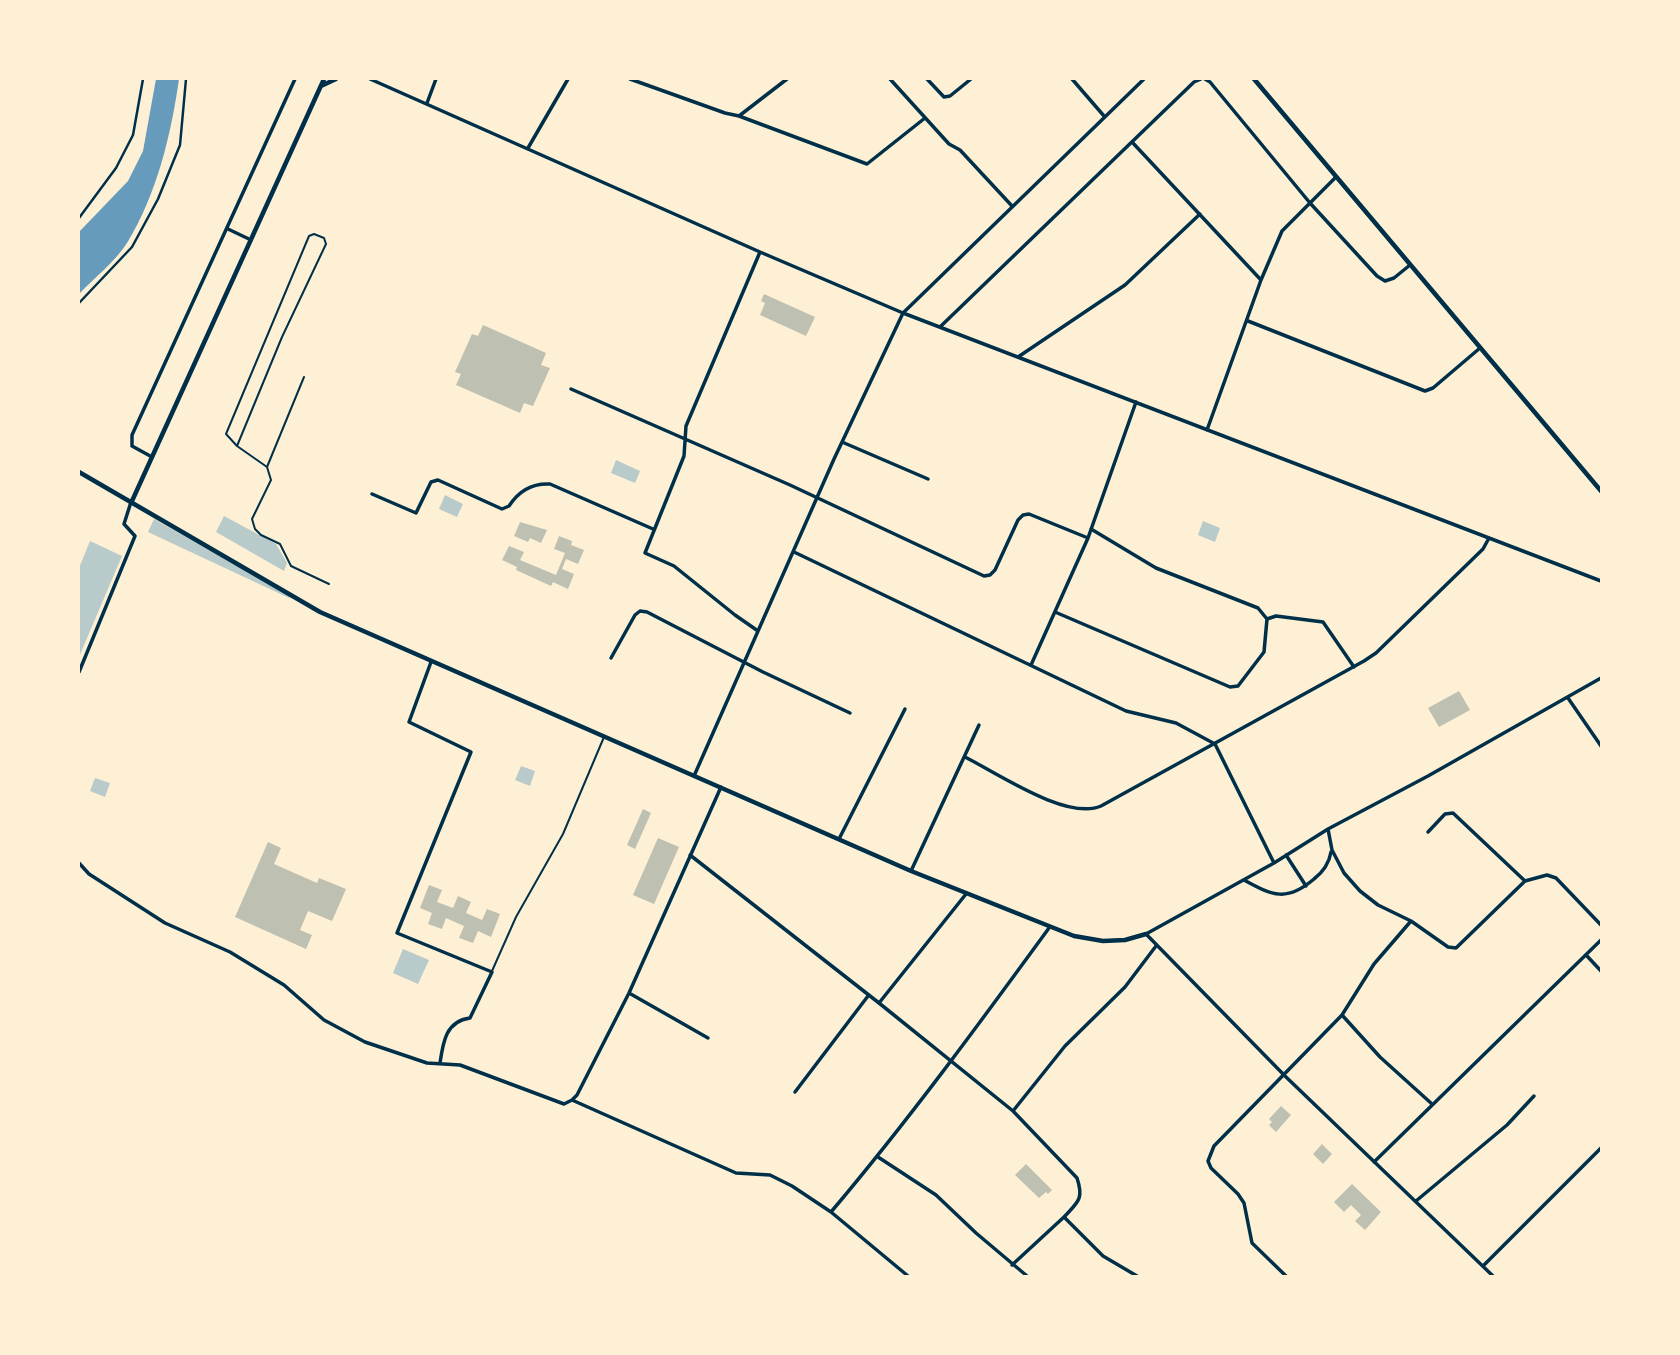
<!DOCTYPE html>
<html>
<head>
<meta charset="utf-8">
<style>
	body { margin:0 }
	#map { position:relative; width:1680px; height:1355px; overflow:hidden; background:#fdf0d5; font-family:Ubuntu,sans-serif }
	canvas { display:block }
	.frame { position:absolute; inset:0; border:80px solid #fdf0d5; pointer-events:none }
</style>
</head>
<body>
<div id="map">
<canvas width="1680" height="1355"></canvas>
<div class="frame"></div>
</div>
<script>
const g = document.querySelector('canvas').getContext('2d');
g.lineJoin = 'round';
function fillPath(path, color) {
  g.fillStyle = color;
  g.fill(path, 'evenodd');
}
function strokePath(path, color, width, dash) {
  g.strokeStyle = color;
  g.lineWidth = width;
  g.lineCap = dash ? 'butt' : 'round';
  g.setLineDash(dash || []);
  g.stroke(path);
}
fillPath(new Path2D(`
	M616 460 640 471 635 483 611 473Z
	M445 495 463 504 457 517 439 509Z
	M224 516 276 544 287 563 284 571 216 532Z
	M154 519 290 596 289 598 148 532Z
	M1203 521 1220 528 1215 542 1198 535Z
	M90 541 122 556 79 657V568Z
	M521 766 535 771 530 786 515 780Z
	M95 778 110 783 105 797 90 791Z
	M403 949 429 960 418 984 393 973Z`), '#b9caca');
fillPath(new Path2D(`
	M156 79H179C171 135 157 194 127 243 115 262 94 278 79 294V232L128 181 143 151Z`), '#669bbc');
fillPath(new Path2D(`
	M764 294 815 317 806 336 760 315 765 303 761 301Z
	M483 325 546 353 541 365 550 368 533 406 524 403 520 413 456 385 461 374 455 372 472 334 478 336Z
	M520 522 547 530 541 543 530 538 528 542 514 536Z
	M559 536 572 541 571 545 584 550 578 564 566 559 562 569 574 574 568 589 553 582 551 586 516 570 517 567 502 560 509 546 524 552 520 560 556 575 565 553 554 549Z
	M1459 691 1470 710 1439 727 1428 708Z
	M643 809 651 813 635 849 627 845Z
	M658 838 679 847 654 904 633 895Z
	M268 842 281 848 274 864 317 883 319 878 346 889 332 921 308 911 300 930 312 935 306 949 235 917Z
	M429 885 442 890 437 902 453 908 458 896 471 902 466 913 482 920 487 909 500 914 491 937 478 931 473 943 459 938 464 926 446 918 442 929 428 924 432 913 420 908Z
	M1281 1106 1291 1115 1276 1132 1269 1125 1272 1122 1269 1119Z
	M1322 1144 1332 1154 1323 1164 1313 1154Z
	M1026 1164 1052 1190 1048 1194 1046 1192 1039 1198 1015 1175Z
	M1352 1184 1381 1212 1365 1230 1355 1221 1361 1215 1351 1205 1344 1212 1334 1202Z`), '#bec0b2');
strokePath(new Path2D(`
	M304 377 267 467 271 480 252 519 255 529 261 535 280 544 291 566 329 584
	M237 446 282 337 326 244 324 238 314 234 309 236 226 434 237 446 267 467
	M492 971 516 917 563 834 604 737`), '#003049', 2);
strokePath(new Path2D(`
	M79 218 116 168 133 135 143 79
	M79 303 132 247 158 199 180 145 186 79`), '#003049', 2.5);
strokePath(new Path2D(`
	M370 79 760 252 903 313 1601 581
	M630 79 725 113 739 116 787 79
	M890 79 949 144 960 150 1012 206
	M927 79 944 97 950 96 971 79
	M1072 79 1104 116
	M1205 79 1210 82 1310 203 1377 276 1385 281 1394 278 1410 265
	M427 103 436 79
	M739 116 867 164 925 118
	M1132 142 1261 280
	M528 148 568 79
	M228 229 251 240
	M1248 321 1425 391 1433 388 1480 348
	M941 326 1194 82 1201 79
	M1018 357 1125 285 1200 214
	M571 389 790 485 984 576 990 575 995 570 1018 520 1023 515 1029 514 1088 538
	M1207 430 1261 280 1282 231 1336 177
	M842 442 928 479
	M152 457 132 446V435L295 79
	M372 494 416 513 431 482 438 480 502 509 509 506C518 492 532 483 550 484L653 529
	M794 552 1126 711 1176 723 1215 744 1274 863
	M1055 612 1230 687 1238 686 1264 652 1267 619 1258 608 1156 568 1091 529
	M1267 619 1276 616 1323 622 1354 667
	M758 631 735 615 674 566 645 553 684 456 686 426 760 252
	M611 658 635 615 640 611 647 612 763 672 850 713
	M431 662 409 722 471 752 397 933 492 972 470 1018C446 1021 443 1042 440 1063
	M1031 665 1088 538 1136 402
	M79 672 135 536 124 524 131 502
	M1568 698 1601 746
	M965 757C997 773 1067 821 1101 806L1364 661 1376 653 1483 549 1489 538
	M694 776 834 459 903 313 1144 79
	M1328 829 1332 850 1344 873 1360 891 1378 905 1411 921 1448 947 1456 948 1525 881 1547 875 1556 878 1601 925
	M1428 832 1445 814 1453 813 1525 881
	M839 839 905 709
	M690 855 879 1003 1013 1111 1077 1178C1084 1199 1078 1202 1064 1217L1103 1256 1137 1276
	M1286 855 1306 886
	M79 863 89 874 165 923 230 952 284 985 324 1020 365 1042 427 1063 460 1065 564 1104 572 1100 736 1173 770 1175 792 1186 831 1212 908 1276
	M911 871 979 725
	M1244 880C1273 896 1287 902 1314 879 1323 872 1329 864 1331 852
	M1587 956 1601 971
	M629 993 708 1038
	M879 1003 966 894
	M1342 1015 1380 1057 1432 1104
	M795 1092 868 996
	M572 1100 577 1095 629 993 721 787
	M1013 1111 1065 1046 1125 987 1156 946
	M878 1157 936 1195 976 1233 1027 1276
	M1374 1162 1601 940
	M1416 1201 1507 1125 1534 1096
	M831 1212C908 1121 979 1024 1049 928
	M1012 1265 1064 1217
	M1483 1266 1601 1148
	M1286 1276 1252 1243 1244 1203 1238 1194 1211 1168 1208 1161 1214 1146 1342 1015 1374 964 1411 921
	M1493 1276 1285 1076 1146 934 1274 863 1328 829 1428 776 1601 678`), '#003049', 3.5);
strokePath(new Path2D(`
	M1254 79 1601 491
	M321 86 336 79
	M79 472 320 612 911 871 1074 936 1103 941 1125 940 1146 934
	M132 501 324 79`), '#003049', 4.5);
</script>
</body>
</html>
